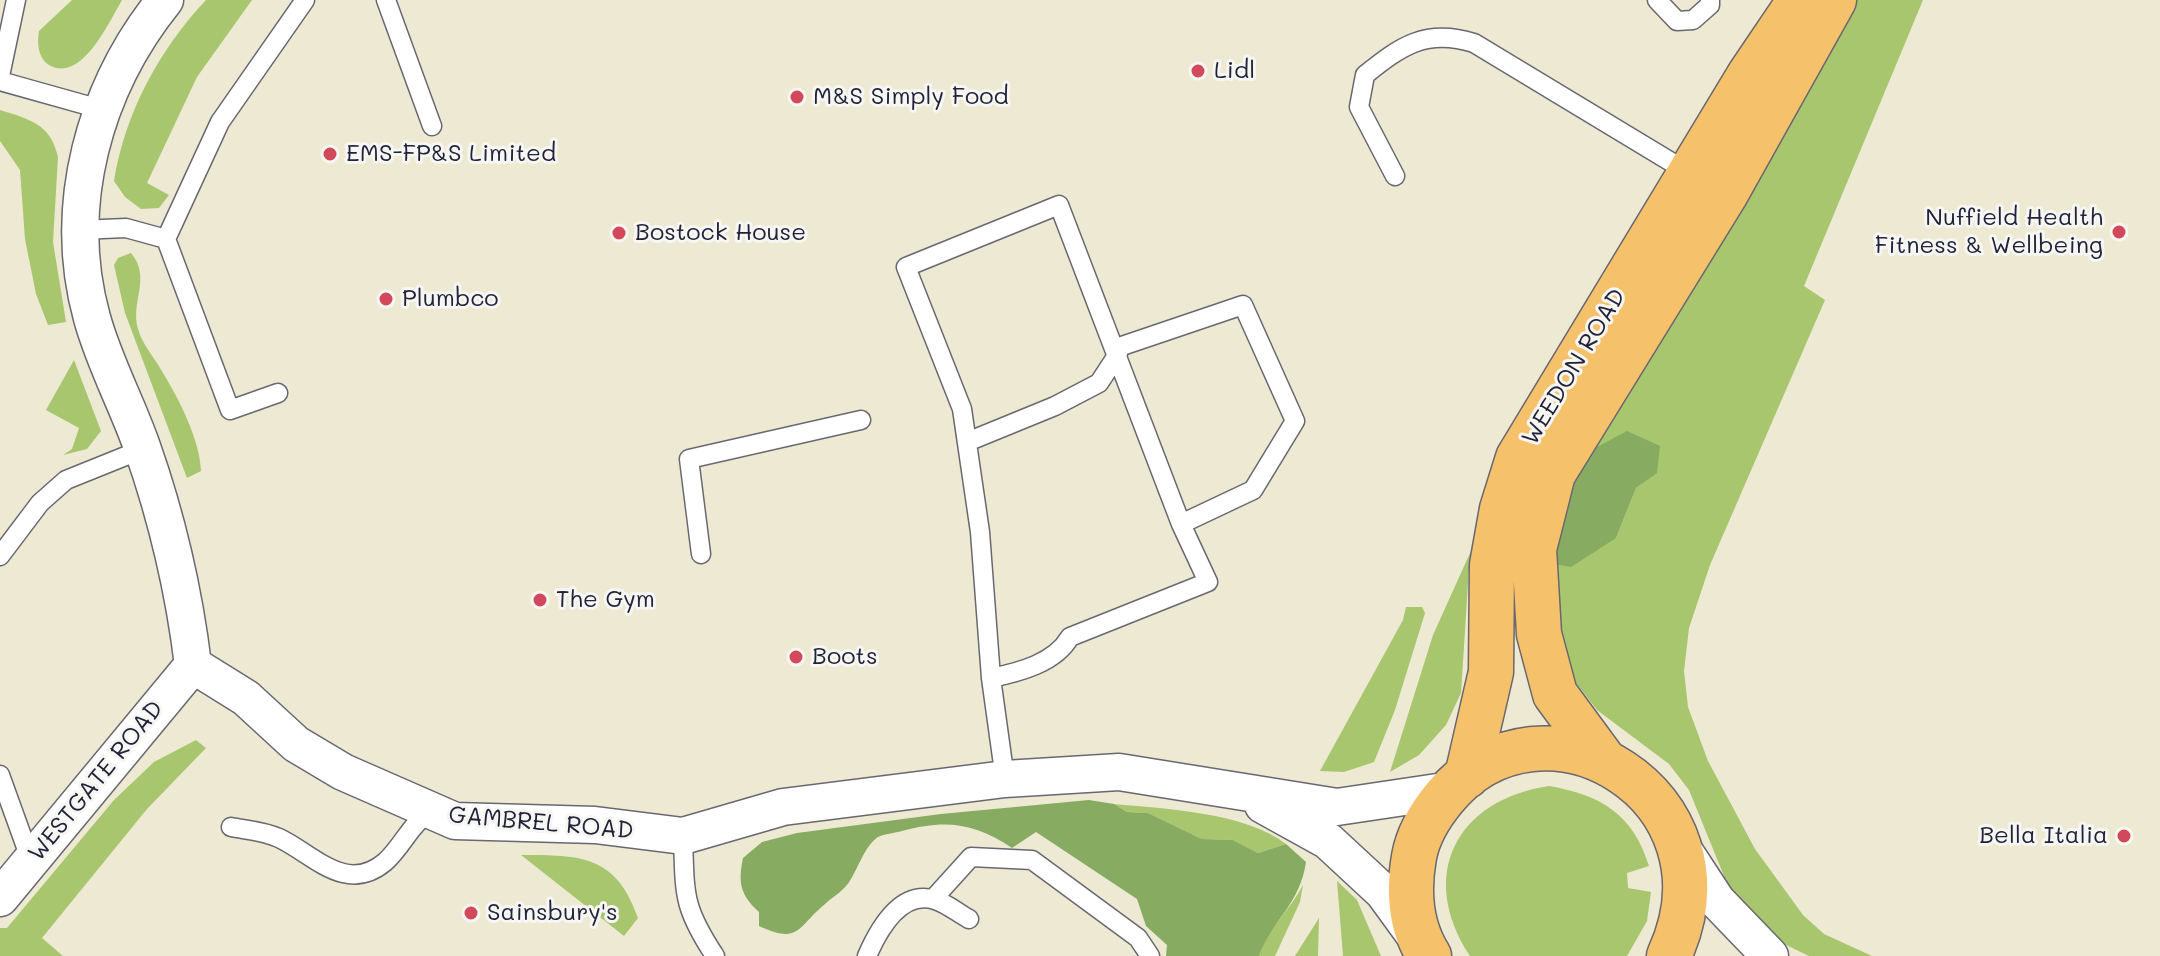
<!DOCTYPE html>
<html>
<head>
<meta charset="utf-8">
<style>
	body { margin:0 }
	canvas { display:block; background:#ede9d2 }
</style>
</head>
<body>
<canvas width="2160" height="956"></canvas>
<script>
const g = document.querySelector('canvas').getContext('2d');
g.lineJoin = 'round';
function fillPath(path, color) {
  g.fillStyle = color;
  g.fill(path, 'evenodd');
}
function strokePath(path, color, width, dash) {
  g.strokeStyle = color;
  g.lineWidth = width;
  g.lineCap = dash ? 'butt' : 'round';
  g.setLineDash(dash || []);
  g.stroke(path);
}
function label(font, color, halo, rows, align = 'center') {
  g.font = font + ' Mali,sans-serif';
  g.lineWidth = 6;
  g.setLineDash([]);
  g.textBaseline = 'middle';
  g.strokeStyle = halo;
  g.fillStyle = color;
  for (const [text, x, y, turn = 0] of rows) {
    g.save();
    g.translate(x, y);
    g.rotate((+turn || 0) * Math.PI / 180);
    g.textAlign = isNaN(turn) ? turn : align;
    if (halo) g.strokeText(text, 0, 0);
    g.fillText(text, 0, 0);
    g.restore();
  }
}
fillPath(new Path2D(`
	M72 0H122C110 20 82 84 49 65 38 58 37 43 39 31Z
	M206 0H252L197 77 147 183 169 195 159 208 141 209 125 197 114 181C125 113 159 50 206 0Z
	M1841 0H1923L1804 286 1825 300 1710 565 1689 628 1684 671 1688 707 1708 761 1755 849 1803 915 1824 934 1872 956H1809L1784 944 1748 917 1726 881 1689 790 1669 764 1597 710 1573 679 1543 563 1616 538 1636 488 1657 472 1571 461Z
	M0 110C29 119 51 124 58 157L53 242 66 322 48 325 36 294 25 239 20 170 0 141Z
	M131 253C152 278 130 301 138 329 143 346 155 358 163 373 179 399 200 440 201 471L187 478 125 313 114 265 118 258Z
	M74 360 101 431 87 449 63 455 72 449 79 428 46 410Z
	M1470 553 1461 693 1446 725 1419 755 1390 772 1433 635Z
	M1406 607H1422L1425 613 1395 710 1374 762 1344 772 1320 771 1403 620Z
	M196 740 206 748 147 809 42 938 63 956H0V928H7L114 800 154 762Z
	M1549 786C1601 795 1633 814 1649 866L1627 873 1628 888 1651 892 1647 921 1627 956H1470C1417 875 1456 800 1549 786Z
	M1114 804C1166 809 1244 812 1286 844L1258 853 1233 840 1202 839 1148 813 1127 812Z
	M521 855C581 855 616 855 638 918L624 936Z
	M1337 881 1357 900 1381 956H1343Z
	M1303 885 1300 902 1275 956H1259C1269 928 1289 911 1303 885Z
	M1319 918 1318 956H1295Z`), '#a8c66e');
fillPath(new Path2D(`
	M1627 431 1660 446 1657 473 1636 488 1616 538 1571 567 1543 562 1571 461Z
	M1089 800 1114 804 1127 812 1148 813 1202 839 1233 840 1258 853 1286 844 1306 862C1300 904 1273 919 1259 956H1166L1167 945 1146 926 1137 899 1036 832 1012 848C975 823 946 819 902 831 895 833 884 834 878 837 865 846 859 866 851 879 844 891 835 895 825 904 797 927 800 945 759 926V912C740 895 738 882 743 858L762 842 797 833 941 814Z`), '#86ab61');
const lane = new Path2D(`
	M386 0 432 126
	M1657 0 1677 21 1693 20 1710 5V0
	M0 76 16 0
	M0 81 100 109
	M1395 176 1359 107 1365 75C1401 46 1426 28 1474 43L1691 174
	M79 230 126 228 166 239 230 410 278 393
	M166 239 220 122 305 0
	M1116 348 1243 305 1295 421 1253 490 1181 524
	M967 442 1055 406 1099 383 1118 354
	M701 554 689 459 861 420
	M0 556 40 503 66 480 143 449
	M991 678C1020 672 1055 663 1070 637L1208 582 1181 524 1059 205 906 267 962 409 980 532 991 678 1005 779
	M0 775 31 861
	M231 827C247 830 264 831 279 838 313 854 346 895 385 862 402 847 410 825 430 811
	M683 836C685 894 682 906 715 956
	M933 899 971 857 1032 860 1138 938 1150 956
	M867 956C878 931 900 889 935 900 946 903 958 913 969 919`);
const street = new Path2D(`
	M165 0C94 88 61 206 92 318 104 362 127 404 142 447 167 518 184 591 193 665L246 698 296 744 343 772 455 821 595 825 683 836 783 807 1005 779 1119 772 1337 807 1451 790
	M1263 805 1328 841 1383 892 1418 940
	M1679 843 1717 901 1770 956
	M0 898 193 665`);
const primary = new Path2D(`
	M1605 762 1555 694 1539 634 1534 549 1553 474 1725 195 1834 0
	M1467 776 1491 672 1492 565 1502 509 1518 458 1750 74 1800 0
	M1429 956C1410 926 1408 891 1414 857 1418 834 1430 815 1444 798 1543 677 1743 796 1669 956`);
strokePath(lane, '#696870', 21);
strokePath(street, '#696870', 39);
strokePath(primary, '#696870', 47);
strokePath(lane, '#fff', 18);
strokePath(street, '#fff', 36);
strokePath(primary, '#f6c16b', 44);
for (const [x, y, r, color] of [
	[1198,71,8,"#d1495b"],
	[797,97,8,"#d1495b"],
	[330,154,8,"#d1495b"],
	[2119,232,8,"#d1495b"],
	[619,233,8,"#d1495b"],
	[386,299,8,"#d1495b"],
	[540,600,8,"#d1495b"],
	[796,657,8,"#d1495b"],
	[2124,836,8,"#d1495b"],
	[471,913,8,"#d1495b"]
]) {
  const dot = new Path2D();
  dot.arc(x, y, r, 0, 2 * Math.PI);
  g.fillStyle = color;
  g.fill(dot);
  strokePath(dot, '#f6f6f2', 3);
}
label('24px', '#22223b', '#f6f6f2', [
	["Lidl",1214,71],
	["M&S Simply Food",813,97],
	["EMS-FP&S Limited",346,154],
	["Nuffield Health",2103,218,"right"],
	["Fitness & Wellbeing",2103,246,"right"],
	["Bostock House",635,233],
	["Plumbco",402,299],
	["The Gym",556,600],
	["Boots",812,657],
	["Bella Italia",2108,836,"right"],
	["Sainsbury's",487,913]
], 'left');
label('24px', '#22223b', '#f6f6f2', [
	["WEEDON ROAD",1574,367,-59],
	["WESTGATE ROAD",96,781,-51],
	["GAMBREL ROAD",541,823,5]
]);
</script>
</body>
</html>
